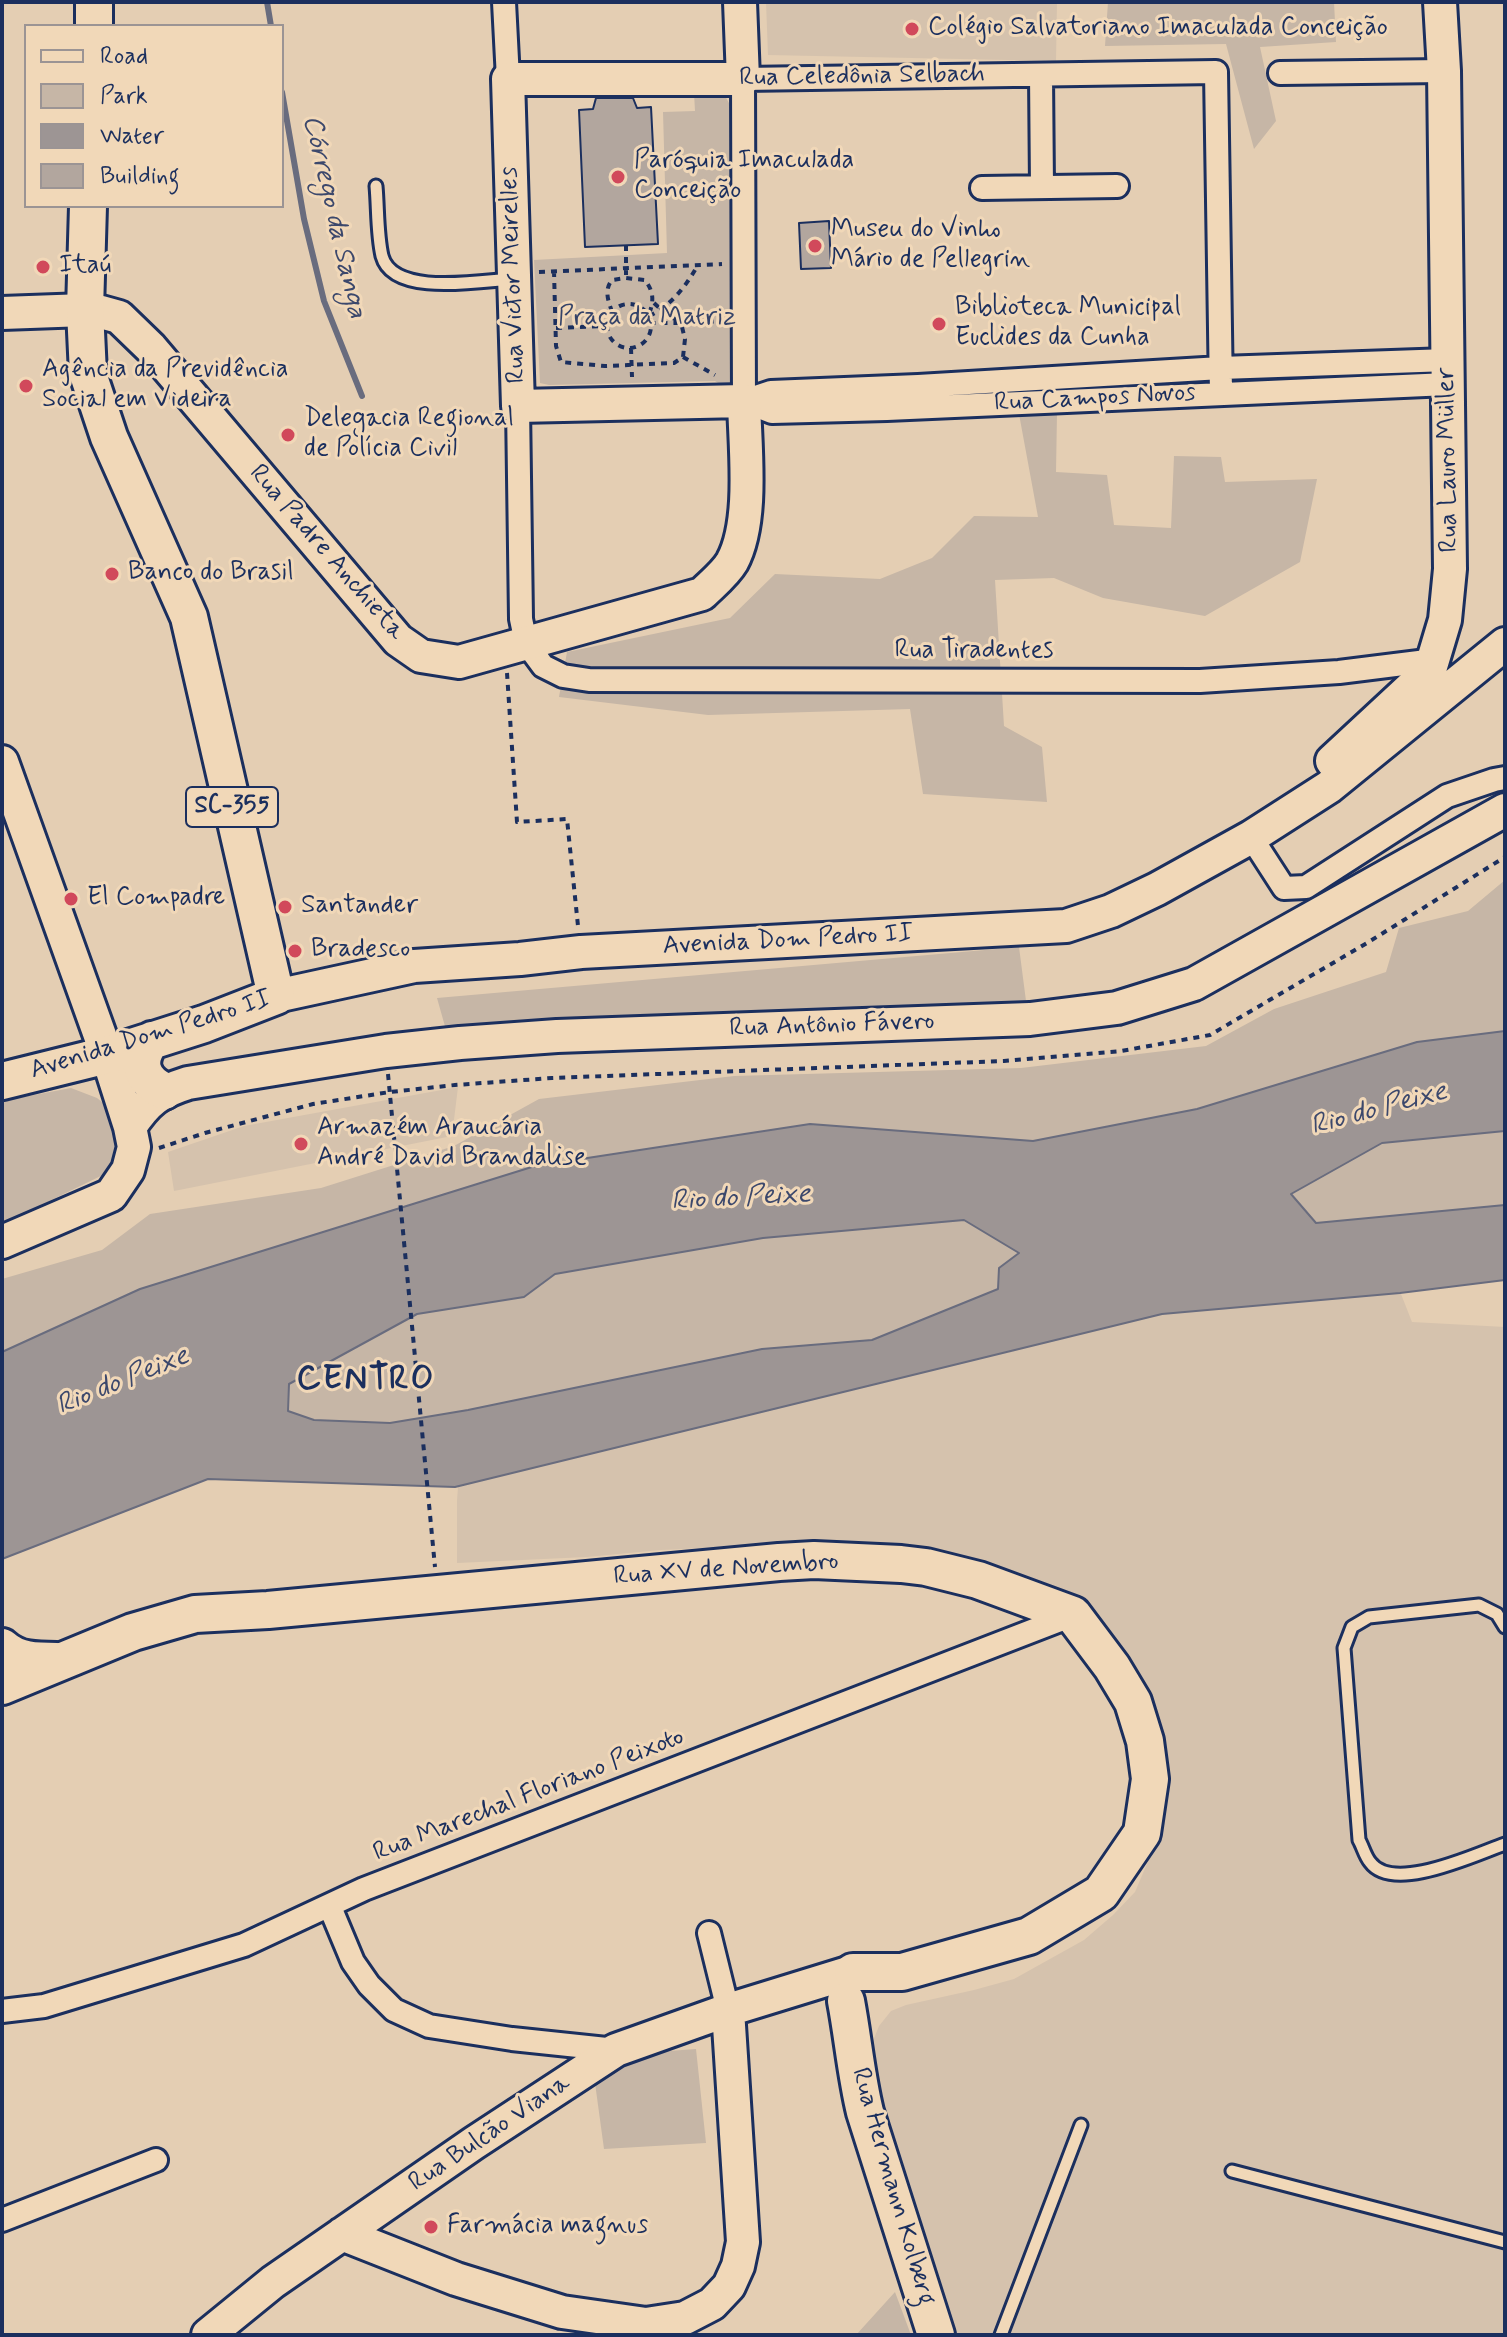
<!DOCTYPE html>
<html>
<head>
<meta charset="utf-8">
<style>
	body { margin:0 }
	#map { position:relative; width:1507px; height:2337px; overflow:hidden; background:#e4ceb3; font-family:Mynerve,sans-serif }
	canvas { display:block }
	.frame { position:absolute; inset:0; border:4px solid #1b2f5e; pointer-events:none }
	.legend { position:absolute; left:24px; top:24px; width:260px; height:184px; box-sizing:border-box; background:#f1d8b8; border:2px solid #9b9494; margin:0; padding:10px 14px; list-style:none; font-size:24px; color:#1b2f5e }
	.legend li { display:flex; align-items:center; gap:16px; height:40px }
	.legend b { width:40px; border:2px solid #9b9494 }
</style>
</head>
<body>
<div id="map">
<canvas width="1507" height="2337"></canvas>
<div class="frame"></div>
<ul class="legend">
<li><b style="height:10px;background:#f1d8b8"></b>Road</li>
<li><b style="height:22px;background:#c6b6a6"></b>Park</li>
<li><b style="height:22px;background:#9d9594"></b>Water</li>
<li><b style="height:22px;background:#b2a69e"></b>Building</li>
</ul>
</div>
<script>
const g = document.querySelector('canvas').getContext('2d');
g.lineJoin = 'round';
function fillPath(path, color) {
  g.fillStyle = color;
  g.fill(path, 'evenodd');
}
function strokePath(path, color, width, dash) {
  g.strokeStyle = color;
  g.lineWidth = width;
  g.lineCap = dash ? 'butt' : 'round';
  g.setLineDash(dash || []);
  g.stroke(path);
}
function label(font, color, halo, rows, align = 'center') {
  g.font = font + ' Mynerve,sans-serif';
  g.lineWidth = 6;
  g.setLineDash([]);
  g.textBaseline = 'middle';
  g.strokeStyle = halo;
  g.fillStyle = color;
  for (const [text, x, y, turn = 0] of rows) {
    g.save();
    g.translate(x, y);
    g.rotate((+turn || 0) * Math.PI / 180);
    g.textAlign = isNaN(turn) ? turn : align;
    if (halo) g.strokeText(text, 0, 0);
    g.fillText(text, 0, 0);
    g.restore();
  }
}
fillPath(new Path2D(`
	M766 2H1057L1056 61 768 55Z
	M458 1087 452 1136 174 1191 168 1152 244 1126Z
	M1390 1266 1412 1322 1505 1327V2335H944L868 2068 871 2046 879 2026 891 2011 906 2005 974 1990 1014 1979 1084 1940 1113 1915 1135 1892 1152 1852 1164 1792 1123 1658 1105 1628 1087 1613 916 1551 855 1541 661 1550 587 1557 457 1563V1501L459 1473 581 1434Z`), '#d5c2ad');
fillPath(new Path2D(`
	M1108 2H1334L1336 42 1260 47 1276 121 1254 149 1226 44 1105 46Z
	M723 92 730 105 733 382 726 388 715 381 549 385 540 383 534 260 667 253 663 112 695 111 694 93Z
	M1019 414H1057L1056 472 1107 475 1114 525 1171 528 1174 456 1221 457 1225 482 1317 479 1300 562 1205 616 1103 598 1054 578 995 580 1004 726 1042 747 1047 802 923 794 910 709 708 715 559 697 567 652 730 618 775 574 880 579 932 558 974 516 1038 517Z
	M1505 880V1031L1417 1042 1197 1109 1033 1141 810 1124 535 1166 141 1289 2 1352V1279L102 1250 150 1214 321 1188 454 1146 539 1099 734 1076 1021 1068 1206 1046 1274 1009 1386 972 1399 928 1468 911Z
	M1019 947 1026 1001 448 1037 437 998Z
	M71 1088 97 1098 108 1107 124 1154 109 1172 2 1224V1101Z
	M1505 1131V1205L1316 1223 1291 1193 1382 1143Z
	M964 1220 1019 1253 999 1289 872 1340 761 1349 468 1410 390 1423 314 1420 288 1411V1384L417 1314 524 1297 555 1274 763 1238Z
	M696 2049 706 2143 604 2149 595 2083 641 2053Z
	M895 2292 911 2335H856Z`), '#c6b6a6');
const water = new Path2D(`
	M1505 1031V1131L1382 1143 1291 1194 1316 1223 1505 1205V1280L1400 1293 1162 1314 455 1487 208 1479 2 1559V1352L140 1289 535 1166 810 1124 1033 1141 1197 1109 1417 1042ZM964 1220 1019 1253 999 1268 998 1289 872 1340 762 1349 468 1410 390 1423 314 1420 288 1411 289 1384 417 1314 524 1297 555 1274 763 1238Z`);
fillPath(water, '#9d9594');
strokePath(water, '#696c7e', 2);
strokePath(new Path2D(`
	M267 2 271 26
	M282 92 304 219 324 301 362 396`), '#696c7e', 6);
const building = new Path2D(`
	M596 98H633L637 108 651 107 658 244 585 247 579 110 593 109Z
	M829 221 831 268 801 269 799 223Z`);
fillPath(building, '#b2a69e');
strokePath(building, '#1b2f5e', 2);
const lane = new Path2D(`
	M376 186C378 208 377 234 382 256 393 297 480 281 511 279
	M1505 1627 1497 1614 1479 1605 1369 1617 1352 1627 1344 1648 1359 1840C1363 1847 1365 1856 1370 1862 1393 1894 1476 1854 1505 1844
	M1232 2171 1505 2242
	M1001 2335 1081 2125`);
const street = new Path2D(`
	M504 2 508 79
	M1280 73 1444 71
	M1041 75 1042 187
	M982 188 1117 186
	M744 401 743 79 1216 72 1221 393
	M744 401 772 412 887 409 1448 384
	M744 401 771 392 918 386 1221 368 1448 360
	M518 406 521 619 526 643 543 666 563 676 589 680 1200 681 1339 672 1435 660
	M1251 837 1284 888 1306 887 1447 796 1494 780 1505 778
	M330 1907 353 1962 369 1985 394 2010 429 2026 512 2039 616 2050
	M709 1933 728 2010
	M2 2011 44 2006 244 1945 364 1889 1073 1615
	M2 2220 156 2160`);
const secondary = new Path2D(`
	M2 313 85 310 101 312 119 317 151 348 398 640 421 656 459 662 702 594C712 584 725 574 732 562 754 522 745 448 744 401L518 406 508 79H743L740 2
	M1332 761 1430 670 1445 620 1450 569 1444 71 1440 2
	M2 762 107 1055 130 1127 134 1147 128 1170 111 1195 2 1242
	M276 996 414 966 520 959 581 952 1066 926 1111 911 1157 889 1251 837 1329 787 1505 644
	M130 1127C147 1101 159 1092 188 1083L386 1051 460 1043 557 1036 1030 1019 1117 1008 1194 984 1505 810
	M342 2234 456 2279 562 2312 646 2324 685 2318 712 2304 729 2286 738 2266 743 2242 728 2010
	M208 2335 273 2282 474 2143 616 2050 728 2010 848 1973`);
const primary = new Path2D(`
	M94 26V2
	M152 1040C135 1061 141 1080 164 1091
	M2 1081 107 1055 204 1024 276 996 189 617 109 437 88 374 85 310 88 206
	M2 1647C17 1661 36 1661 57 1661
	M2 1686 133 1632 195 1614 268 1610 779 1562 814 1560 901 1564 926 1567 978 1580 1073 1615 1112 1667 1133 1702 1145 1741 1150 1779 1142 1833 1101 1893 1029 1936 902 1972H853
	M846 2001C853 2038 856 2075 865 2112L936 2335`);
strokePath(lane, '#1b2f5e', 17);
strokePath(street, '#1b2f5e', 28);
strokePath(secondary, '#1b2f5e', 38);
strokePath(primary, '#1b2f5e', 42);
strokePath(new Path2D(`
	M626 245V278
	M554 271 556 346 561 362 605 366 674 363 683 357 685 339 681 323H651
	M539 272 722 264
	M654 303C678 326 686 325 718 321
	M607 326a22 22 0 1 1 44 0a22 22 0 1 1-44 0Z
	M612 312C608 300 604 290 612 280L626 278 645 280C654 292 654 301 649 314
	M649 316C671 306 686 286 698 265
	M556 328 607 326
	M631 348 632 377
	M683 357 715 375
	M507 673 517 822 567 819 578 926
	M388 1074 435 1567
	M159 1148 205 1133 313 1104 390 1092 455 1085 552 1078 1004 1061 1121 1051 1210 1035 1367 943 1505 857`), '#1b2f5e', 4, [6, 6]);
strokePath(lane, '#f1d8b8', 11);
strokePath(street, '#f1d8b8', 22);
strokePath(secondary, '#f1d8b8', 32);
strokePath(primary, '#f1d8b8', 36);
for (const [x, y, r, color] of [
	[912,29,8,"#d1495b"],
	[618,177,8,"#d1495b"],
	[815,246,8,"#d1495b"],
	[43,267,8,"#d1495b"],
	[939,324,8,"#d1495b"],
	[26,386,8,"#d1495b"],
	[288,435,8,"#d1495b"],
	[112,574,8,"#d1495b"],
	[71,899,8,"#d1495b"],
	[285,907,8,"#d1495b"],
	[295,951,8,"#d1495b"],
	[301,1144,8,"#d1495b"],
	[431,2227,8,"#d1495b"]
]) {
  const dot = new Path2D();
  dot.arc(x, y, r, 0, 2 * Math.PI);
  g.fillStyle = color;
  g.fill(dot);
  strokePath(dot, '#f1d8b8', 3);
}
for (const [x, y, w] of [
	[232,807,92]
]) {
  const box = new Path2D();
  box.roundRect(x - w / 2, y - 20, w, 40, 6);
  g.fillStyle = '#f1d8b8';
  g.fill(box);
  strokePath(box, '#1b2f5e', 2);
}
label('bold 24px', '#1b2f5e', null, [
	["SC-355",232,807]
]);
label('26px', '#1b2f5e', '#f1d8b8', [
	["Colégio Salvatoriano Imaculada Conceição",928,29],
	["Paróquia Imaculada",634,162],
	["Conceição",634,192],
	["Museu do Vinho",831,231],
	["Mário de Pellegrin",831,261],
	["Itaú",59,267],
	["Biblioteca Municipal",955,309],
	["Euclides da Cunha",955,339],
	["Agência da Previdência",42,371],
	["Social em Videira",42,401],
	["Delegacia Regional",304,420],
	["de Polícia Civil",304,450],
	["Banco do Brasil",128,574],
	["El Compadre",87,899],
	["Santander",301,907],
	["Bradesco",311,951],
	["Armazém Araucária",317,1129],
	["André David Brandalise",317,1159],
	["Farmácia magnus",447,2227]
], 'left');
label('26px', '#1b2f5e', '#f1d8b8', [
	["Rua Celedônia Selbach",862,77,-1],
	["Rua Victor Meirelles",514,275,-92],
	["Rua Campos Novos",1095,399,-3],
	["Rua Lauro Müller",1449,460,-91],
	["Rua Padre Anchieta",326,553,49],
	["Rua Tiradentes",974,652],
	["Avenida Dom Pedro II",788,941,-3],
	["Rua Antônio Fávero",832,1026,-2],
	["Avenida Dom Pedro II",151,1036,-17],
	["Rua XV de Novembro",726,1570,-4],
	["Rua Marechal Floriano Peixoto",529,1796,-21],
	["Rua Bulcão Viana",490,2134,-34],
	["Rua Hermann Kolberg",892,2187,74]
]);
label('26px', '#354369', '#f1d8b8', [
	["Praça da Matriz",647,319]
]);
label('italic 28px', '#3c486c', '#f1d8b8', [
	["Córrego da Sanga",333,217,77],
	["Rio do Peixe",1379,1110,-15],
	["Rio do Peixe",741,1199,-3],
	["Rio do Peixe",123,1382,-22]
]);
g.letterSpacing = '2px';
label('bold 34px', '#1b2f5e', '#f1d8b8', [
	["CENTRO",366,1381]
]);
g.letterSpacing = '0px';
</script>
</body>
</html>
